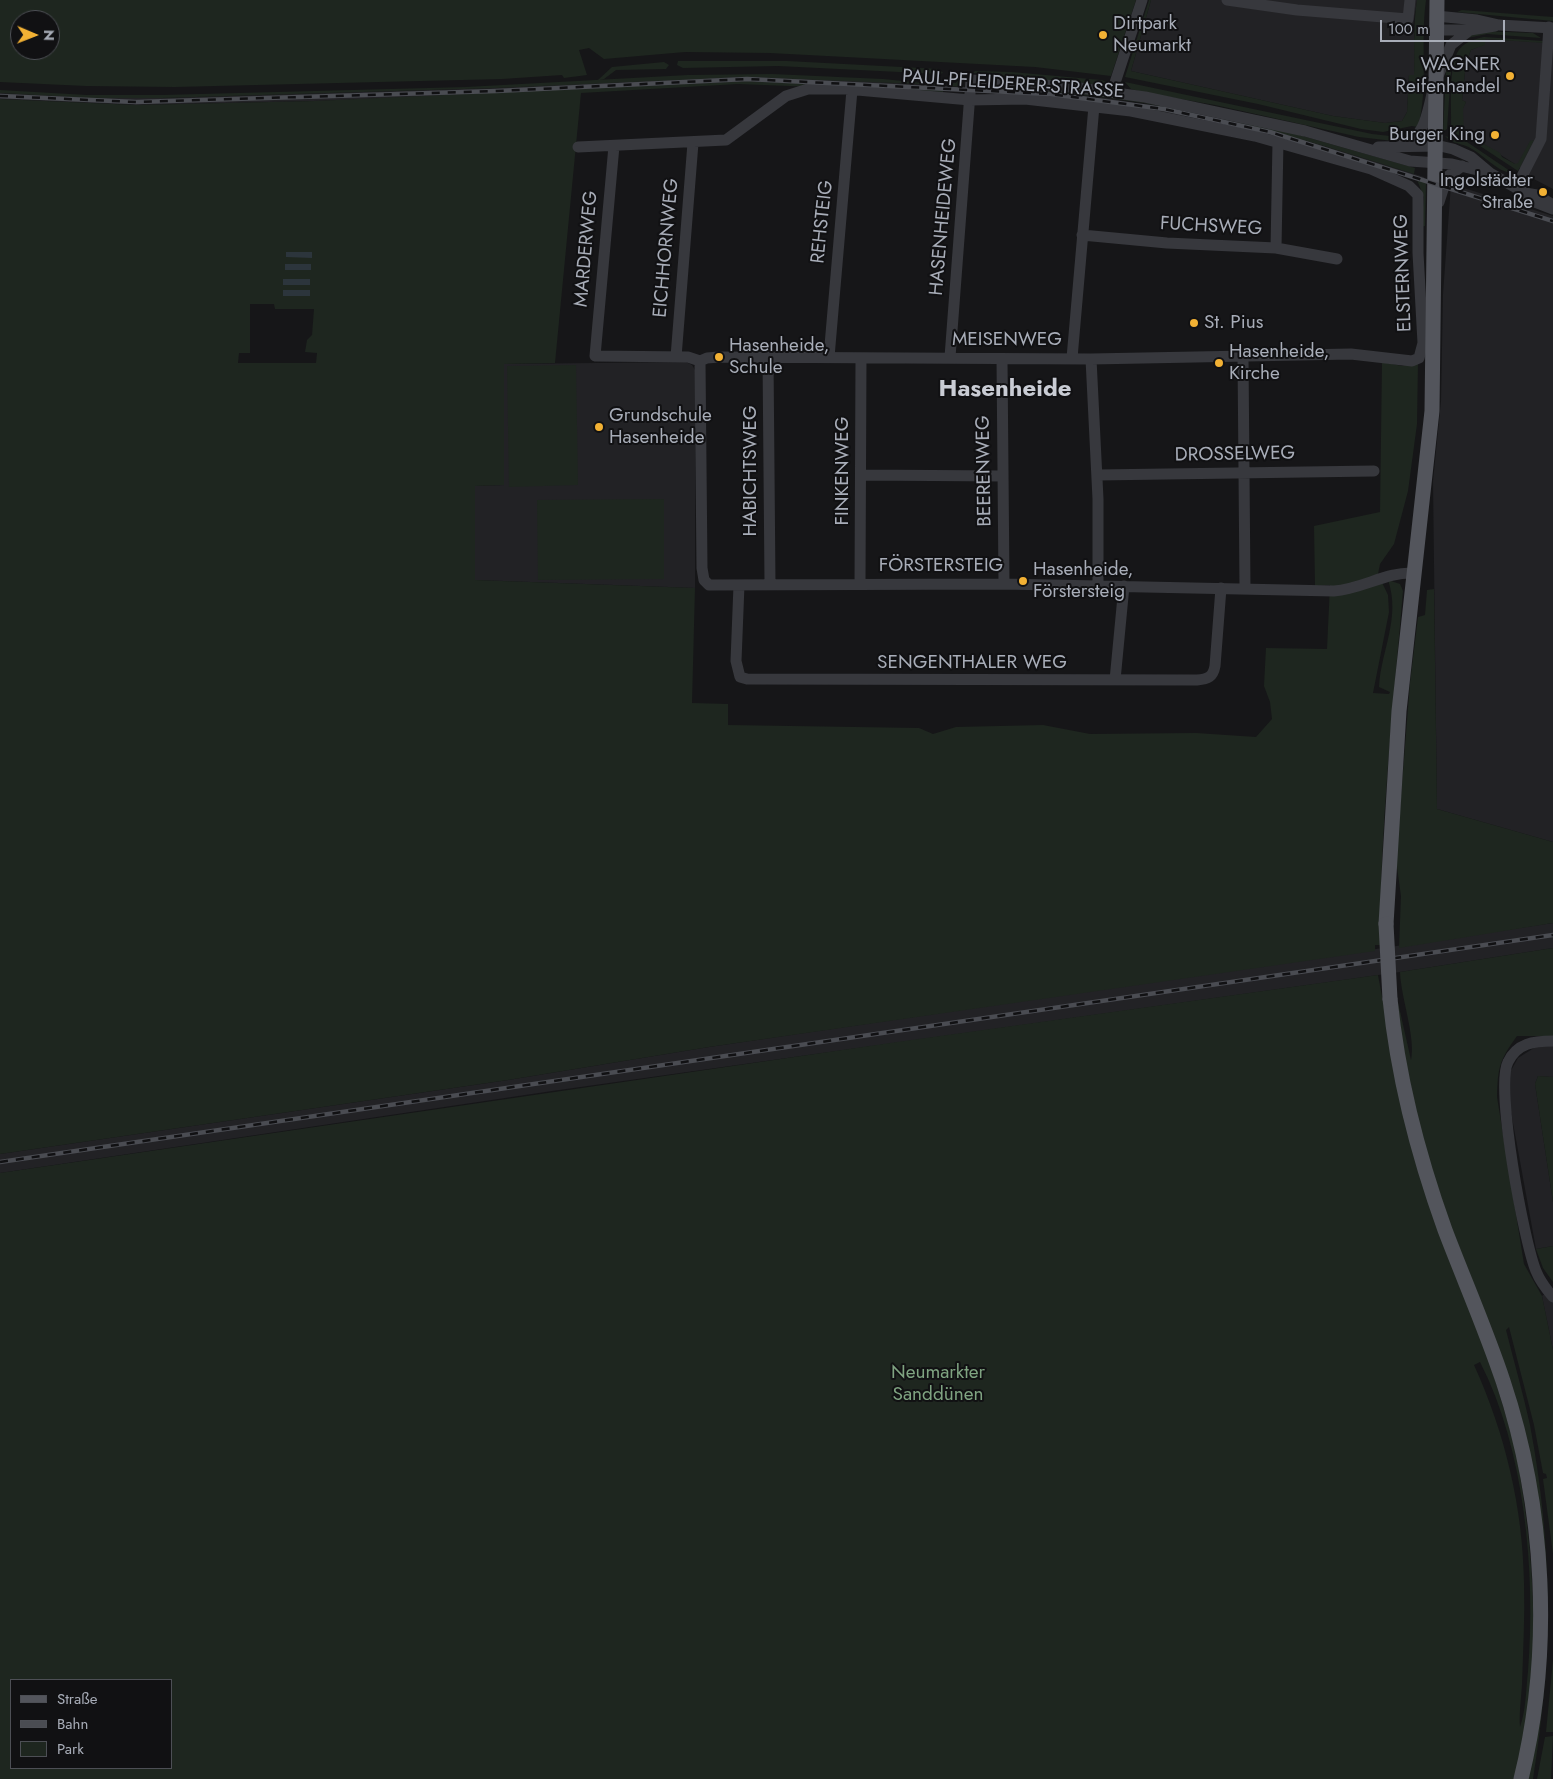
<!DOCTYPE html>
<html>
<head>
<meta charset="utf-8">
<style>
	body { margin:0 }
	#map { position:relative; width:1553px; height:1779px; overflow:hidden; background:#161618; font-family:Jost,sans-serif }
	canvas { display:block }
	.legend { position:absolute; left:10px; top:1679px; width:162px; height:90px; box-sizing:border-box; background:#111113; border:1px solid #4d4f55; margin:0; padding:6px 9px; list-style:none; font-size:15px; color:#a8adb8 }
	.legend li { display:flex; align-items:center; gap:10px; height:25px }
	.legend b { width:25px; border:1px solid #4d4f55 }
	.north { position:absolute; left:10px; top:10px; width:50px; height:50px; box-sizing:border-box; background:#111113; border:1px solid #4d4f55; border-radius:50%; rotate:91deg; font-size:14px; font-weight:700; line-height:20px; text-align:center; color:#a8adb8 }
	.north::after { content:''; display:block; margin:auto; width:18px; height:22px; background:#f2b134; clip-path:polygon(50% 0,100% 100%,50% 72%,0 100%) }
	.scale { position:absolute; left:1380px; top:20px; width:125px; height:22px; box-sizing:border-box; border:2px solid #a8adb8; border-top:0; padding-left:6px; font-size:15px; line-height:18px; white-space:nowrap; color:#a8adb8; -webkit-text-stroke:4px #111113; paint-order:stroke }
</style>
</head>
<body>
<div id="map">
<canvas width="1553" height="1779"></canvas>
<ul class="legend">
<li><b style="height:6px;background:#53555c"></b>Straße</li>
<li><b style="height:6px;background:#4a4c52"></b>Bahn</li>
<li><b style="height:14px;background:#1e261f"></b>Park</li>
</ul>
<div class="north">N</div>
<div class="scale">100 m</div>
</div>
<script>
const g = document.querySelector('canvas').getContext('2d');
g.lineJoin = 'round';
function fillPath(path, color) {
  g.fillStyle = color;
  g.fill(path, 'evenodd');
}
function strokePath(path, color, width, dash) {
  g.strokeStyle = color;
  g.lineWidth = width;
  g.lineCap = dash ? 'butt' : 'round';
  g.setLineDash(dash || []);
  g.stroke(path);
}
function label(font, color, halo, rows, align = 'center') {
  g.font = font + ' Jost,sans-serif';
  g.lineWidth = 4;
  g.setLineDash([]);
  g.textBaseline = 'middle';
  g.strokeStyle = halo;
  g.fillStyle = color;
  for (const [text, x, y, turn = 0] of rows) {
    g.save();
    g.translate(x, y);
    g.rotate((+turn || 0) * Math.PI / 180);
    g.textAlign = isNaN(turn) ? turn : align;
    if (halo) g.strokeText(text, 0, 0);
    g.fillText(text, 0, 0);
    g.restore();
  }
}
fillPath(new Path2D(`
	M1151 0H1417L1413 26 1415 42 1414 75H1409L1407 112 1402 121 1385 123 1333 116 1131 71Z
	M1485 39 1553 43V189L1530 177 1515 164 1463 131V108L1466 102 1462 100 1466 63 1471 50 1485 44Z
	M701 77 818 78 943 86V89L786 82H725L528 93 314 101 136 105 0 99V93L87 98H162L497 88Z
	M980 87 1107 98 1218 118 1302 139 1424 177 1426 182 1252 130 1199 119 1163 112 975 92Z
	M1451 184 1553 216V842L1437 809 1433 481 1441 401 1443 294Z
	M686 362 692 365 695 370V588L475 580V486L504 485V364Z
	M1553 923V948L1400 972 552 1091 0 1173V1154L508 1080 709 1047Z
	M1553 1036V1077L1538 1076 1535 1084 1553 1202V1246L1536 1249 1509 1101V1074L1518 1058Z
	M1553 1288V1350L1542 1296Z`), '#222225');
fillPath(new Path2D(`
	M0 0H1136L1111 76 1035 67 770 53 685 52 604 59 589 48 579 50 587 75 564 78 562 75 502 79 175 87 86 86 0 82ZM20 20H50V50H20Z
	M1149 0H1151L1131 71 1333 116 1385 123 1402 121 1407 112 1409 75H1414C1415 49 1413 25 1417 0H1426C1420 42 1429 87 1418 127L1412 126 1383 132 1361 129 1258 104 1125 77Z
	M1462 10 1553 17V21L1457 12Z
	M1481 31 1533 33 1541 38 1487 34 1462 39Z
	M1484 37 1543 41 1544 43 1485 39V45L1471 50 1466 63 1462 100 1466 102 1463 109 1464 133 1500 153 1502 157 1515 164 1518 163 1530 141 1534 140 1518 171 1474 142 1451 132C1452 111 1448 72 1457 53 1462 43 1474 39 1484 37Z
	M1452 58 1447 129 1443 132 1446 70Z
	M678 61H787L939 69 943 73 940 74 778 66 683 68 677 65Z
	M664 62 669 65 666 69 616 70 604 79 598 80 612 67Z
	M975 71 1012 72 1101 80 1108 82 1098 85 973 73Z
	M961 73 964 75 961 84 964 87 948 86 949 83H956Z
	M772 74 883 79 943 85 747 77 497 88 162 98H87L0 93V90L87 95H162L466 87 688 75Z
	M747 81 943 89V92L738 84 581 93 555 363 504 364V485L475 486V580L695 588 692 703 728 704V725L919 728 933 734 956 727 1043 725 1090 734 1196 733 1256 737 1272 719 1270 702 1264 686 1266 648 1327 649 1330 585 1315 586 1314 526 1380 512 1382 362 1402 366 1418 362 1417 424 1408 491 1394 544 1380 564 1378 574 1388 595 1389 612 1373 693 1389 694 1390 692 1379 687C1381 650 1401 618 1388 580L1400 584 1403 591C1393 709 1380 827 1380 945H1375V951L709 1047 508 1080 0 1154V99L136 105 314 101ZM250 304H274L275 309H314L312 335 307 340 305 352 317 353 316 363H238L239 353H250Z
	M1125 82 1372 134 1390 136 1414 131 1402 139 1393 141 1359 137 1215 105 1141 92 1131 89Z
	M984 86 1107 95 1271 127 1415 168 1414 174C1332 148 1250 122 1165 107 1104 95 1042 91 980 87Z
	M1445 136 1467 142 1513 173C1497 173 1482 152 1466 146 1458 143 1451 143 1445 136Z
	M1417 180 1426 182 1425 226 1421 227 1424 197Z
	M576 365 578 485 509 487 507 366Z
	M664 499V579L538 580 537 500Z
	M1434 589 1437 809 1553 842V923L1399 948 1401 896 1396 860 1410 683 1418 617 1425 615 1427 590Z
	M1553 948V1036H1517C1499 1061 1498 1067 1497 1097L1524 1264 1542 1296 1553 1350V1554L1543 1479 1547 1478 1546 1474 1543 1473 1534 1425 1509 1327 1506 1330C1514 1362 1523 1393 1530 1425 1553 1547 1553 1657 1533 1779H1528L1542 1529 1449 1221 1424 1147 1403 1050 1397 998 1411 1060C1416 1038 1401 998 1400 972Z
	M1378 975 1386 1018 1515 1446C1535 1556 1544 1670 1514 1779H0V1173L890 1043ZM1480 1362C1525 1449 1536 1574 1528 1671 1526 1689 1526 1710 1520 1727 1519 1714 1521 1699 1522 1685 1523 1651 1525 1617 1524 1583 1523 1508 1505 1433 1474 1365ZM11 1680H171V1768H11Z
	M1538 1076 1553 1077V1202L1535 1084Z
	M1553 1246V1282L1543 1268 1536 1249Z
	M1553 1660V1732H1546Z
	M1553 1736 1551 1779H1537L1545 1737Z`), '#1e261f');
fillPath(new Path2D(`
	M286 252H312V258L286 257Z
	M311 264V270H285V264Z
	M283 279H310V285H283Z
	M283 290H310V296H283Z`), '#2c353c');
strokePath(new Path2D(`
	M1227 0 1297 10 1408 19 1410 0
	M1436 16 1477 20 1499 25 1553 28
	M1436 30H1470L1495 26
	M1439 74 1451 45 1470 30
	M1112 92 1142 0
	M1403 144C1425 137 1427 113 1432 94
	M614 146 595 356 688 357 700 361
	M578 147 726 140 786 96 808 89H846L970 100 1025 99 1131 111 1255 136 1371 169 1409 186 1418 195V253L1423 343 1419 358 1412 361 1351 354 1091 359 719 357 707 358 700 361
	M1378 147 1440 146 1453 149 1471 157 1490 173 1525 193 1535 202 1553 209
	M1516 188 1541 139 1549 27
	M1525 193 1537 195 1553 205
	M1439 202 1447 177 1462 166
	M1082 235 1167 243 1276 248 1337 259
	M1276 248 1278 141
	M1243 356 1245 588
	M676 357 693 143
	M768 357 770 584
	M829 357 852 90
	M950 357 971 80 1072 87 1145 97 1305 131 1410 161 1452 164 1490 173
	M1072 358 1094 106
	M1002 359 1004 584
	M1091 359 1098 499V586
	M700 361 702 568 704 580 709 585 1004 584 1334 591C1362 589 1386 572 1413 573
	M861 475 1003 476
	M1097 475 1374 471
	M860 584 861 358
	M739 585 736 661 740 677 747 679 1197 680C1208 679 1213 677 1215 666L1221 588
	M1115 680 1124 586
	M1553 1041C1534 1041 1517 1043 1508 1062 1495 1087 1524 1242 1536 1271 1540 1281 1546 1289 1553 1297`), '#37383d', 11);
strokePath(new Path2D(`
	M1386 924 1399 711 1432 411 1437 0
	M1390 999C1398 1078 1418 1155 1445 1230 1464 1280 1486 1330 1503 1381 1545 1507 1553 1650 1521 1779`), '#53555c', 15);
const rail = new Path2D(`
	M0 96 136 102 497 91 747 79 1050 94 1164 109 1270 132 1553 221
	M0 1162 1553 935`);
strokePath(rail, '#4a4c52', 4.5);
strokePath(rail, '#111113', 2.5, [8]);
strokePath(new Path2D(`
	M1386 924 1390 999`), '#53555c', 15);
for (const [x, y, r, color] of [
	[1103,35,5,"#f2b134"],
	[1510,76,5,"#f2b134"],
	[1495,135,5,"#f2b134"],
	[1543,192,5,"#f2b134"],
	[1194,323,5,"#f2b134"],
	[719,357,5,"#f2b134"],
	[1219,363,5,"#f2b134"],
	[599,427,5,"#f2b134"],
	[1023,581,5,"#f2b134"]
]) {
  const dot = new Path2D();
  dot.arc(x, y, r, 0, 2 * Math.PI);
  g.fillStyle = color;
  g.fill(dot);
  strokePath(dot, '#111113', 2);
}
label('19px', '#a8adb8', '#111113', [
	["Dirtpark",1113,24],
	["Neumarkt",1113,46],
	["WAGNER",1500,65,"right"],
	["Reifenhandel",1500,87,"right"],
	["Burger King",1485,135,"right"],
	["Ingolstädter",1533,181,"right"],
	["Straße",1533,203,"right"],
	["St. Pius",1204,323],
	["Hasenheide,",729,346],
	["Schule",729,368],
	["Hasenheide,",1229,352],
	["Kirche",1229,374],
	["Grundschule",609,416],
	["Hasenheide",609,438],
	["Hasenheide,",1033,570],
	["Förstersteig",1033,592]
], 'left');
label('19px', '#a8adb8', '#111113', [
	["PAUL-PFLEIDERER-STRASSE",1013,85,4],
	["HASENHEIDEWEG",944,217,-85],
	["REHSTEIG",823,222,-84],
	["FUCHSWEG",1211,227,3],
	["EICHHORNWEG",667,248,-85],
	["MARDERWEG",587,249,-85],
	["ELSTERNWEG",1404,273,-92],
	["MEISENWEG",1007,340],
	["DROSSELWEG",1235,455,-1],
	["HABICHTSWEG",751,471,-90],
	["FINKENWEG",843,471,-90],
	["BEERENWEG",985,471,-91],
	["FÖRSTERSTEIG",941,566],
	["SENGENTHALER WEG",972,663]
]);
label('19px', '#7fa381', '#111113', [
	["Neumarkter",938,1373],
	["Sanddünen",938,1395]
]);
label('bold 24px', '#c9ccd4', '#111113', [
	["Hasenheide",1005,390]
]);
</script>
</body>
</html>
